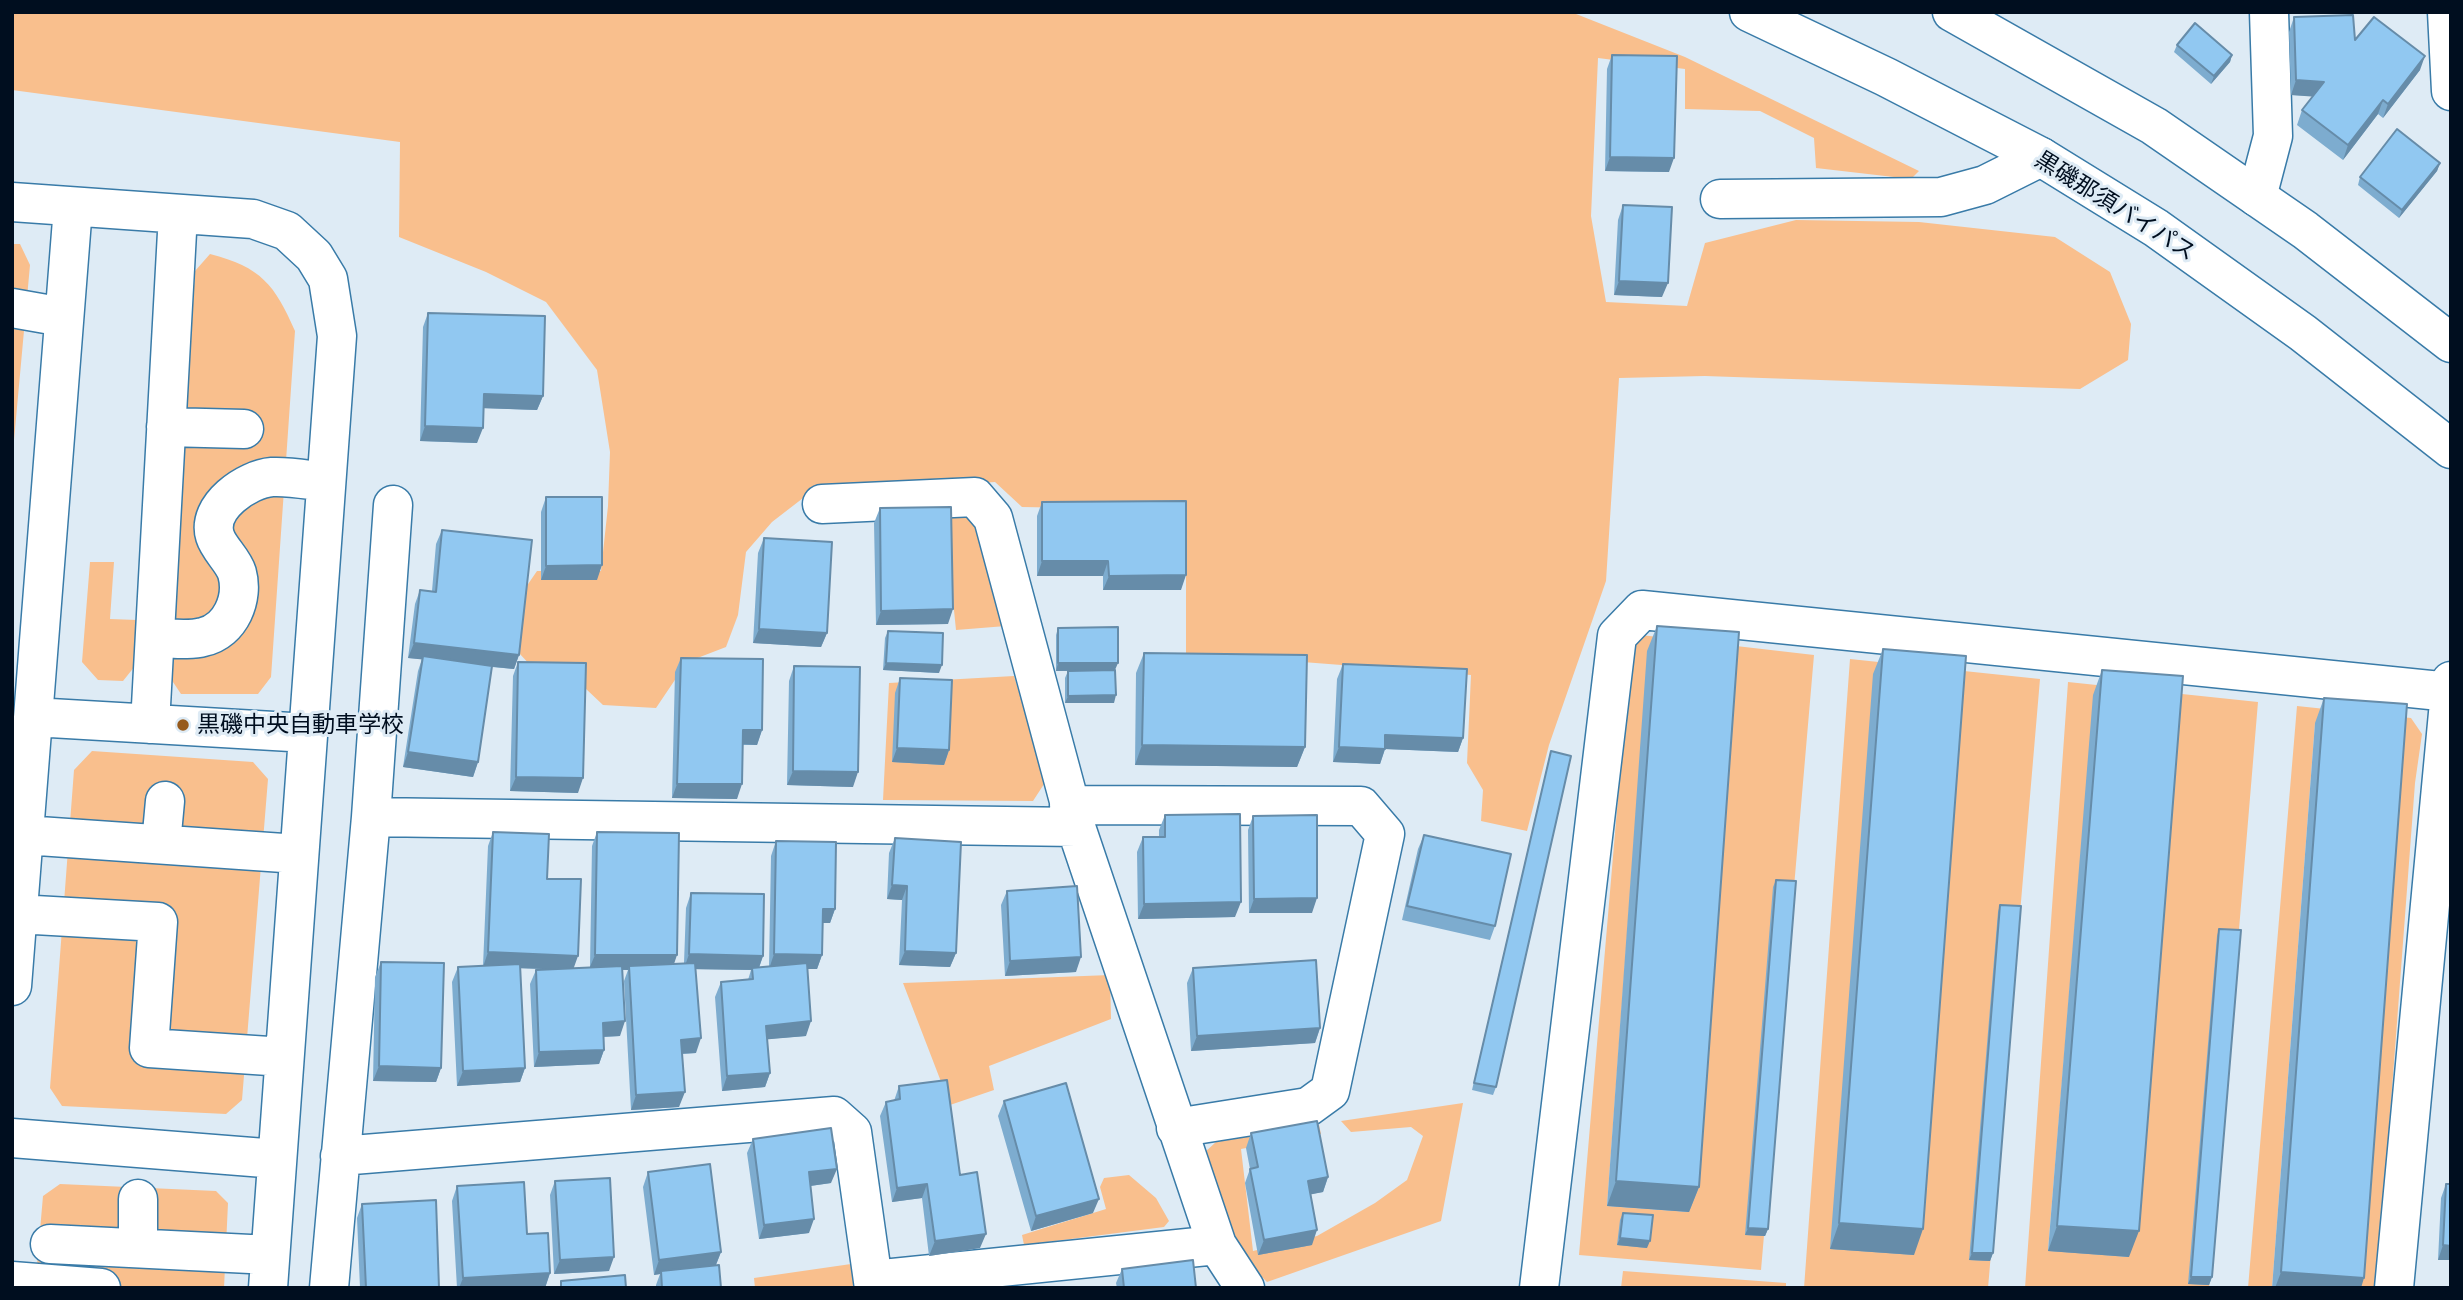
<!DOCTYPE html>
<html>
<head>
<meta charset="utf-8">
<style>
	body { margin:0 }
	#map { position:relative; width:2463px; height:1300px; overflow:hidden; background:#deebf5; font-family:"Asap Condensed",sans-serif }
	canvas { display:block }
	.frame { position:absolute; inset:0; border:14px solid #000e1f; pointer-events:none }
</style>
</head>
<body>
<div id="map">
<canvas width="2463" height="1300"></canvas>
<div class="frame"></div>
</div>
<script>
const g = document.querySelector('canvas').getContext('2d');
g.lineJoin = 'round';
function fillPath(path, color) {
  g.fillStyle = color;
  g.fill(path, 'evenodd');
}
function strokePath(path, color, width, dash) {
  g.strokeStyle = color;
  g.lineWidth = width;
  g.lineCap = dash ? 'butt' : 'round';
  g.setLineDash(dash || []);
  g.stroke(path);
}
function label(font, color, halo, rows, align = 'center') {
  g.font = font + ' "Asap Condensed","Noto Sans JP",sans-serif';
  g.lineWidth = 6;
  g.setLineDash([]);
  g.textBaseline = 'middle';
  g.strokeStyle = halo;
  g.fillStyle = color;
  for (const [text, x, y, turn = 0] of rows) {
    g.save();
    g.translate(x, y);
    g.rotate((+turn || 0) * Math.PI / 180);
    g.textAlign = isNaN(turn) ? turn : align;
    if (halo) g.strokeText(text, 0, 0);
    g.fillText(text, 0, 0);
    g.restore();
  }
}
fillPath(new Path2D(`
	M12 12H1571L1685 57 1919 171 1911 179 1816 168 1814 138 1760 111 1685 109V69L1598 58 1591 216 1606 302 1687 306 1705 243 1796 220 1919 222 2055 237 2110 272 2131 324 2128 360 2080 389 1705 376 1619 378 1606 581 1549 745 1527 831 1481 821 1483 790 1467 763 1471 675 1186 653V510L1022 507 995 482 807 495 772 522 746 552 738 615 726 647 687 662 656 708 603 705 567 671 532 667 519 653 524 590 537 571H601L608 506 610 452 597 370 546 302 486 272 399 237 400 142 12 90Z
	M12 244H20L30 265 12 462Z
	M210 254C261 267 275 285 295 331L271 677 258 694H181L169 676 195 271Z
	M975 511 1006 626 956 630 944 512Z
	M90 562H114L110 619 137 620 135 666 123 681 98 680 82 662Z
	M1632 634 1814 655 1761 1270 1579 1255ZM1648 651 1689 1212 1607 1206Z
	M1850 659 2040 679 1988 1288H1804Z
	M1014 676 1046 781 1033 801 883 800 889 683Z
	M2068 682 2258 702 2209 1288H2025ZM2094 695 2129 1256V1257L2048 1250Z
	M2297 706 2411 718 2422 734 2415 783 2377 1288H2356L2315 723 2272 1288H2248Z
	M92 751 253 762 268 779 242 1100 226 1114 62 1106 50 1088 74 770Z
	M1110 975 1111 1019 989 1066 994 1090 950 1105 903 983Z
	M1463 1103 1441 1221 1267 1282 1243 1258 1229 1238 1205 1152 1216 1142 1319 1125 1321 1134 1241 1149 1253 1251 1317 1236 1375 1203 1407 1180 1423 1136 1411 1127 1351 1132 1341 1121Z
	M1129 1175 1156 1198 1169 1221 1164 1227 1024 1245 1022 1235 1106 1209 1100 1187 1104 1178Z
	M60 1184 216 1191 228 1203 224 1288H35L43 1196Z
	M851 1264 854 1288H755L754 1278Z
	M1623 1271 1786 1283V1288H1621Z`), '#f9bf8d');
const minor = new Path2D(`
	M2447 12 2451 91
	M2257 197 2273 136 2269 12
	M1720 199 1941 197 1985 185 2041 157
	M12 202 253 219 287 231 314 256 328 279 337 336 268 1288
	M12 308 63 317
	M166 427 244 429
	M822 504 975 497 993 518 1076 827 1217 1245 1245 1288
	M155 638C170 638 189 641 203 637 231 631 244 598 237 573 233 560 219 549 215 536 206 507 247 479 272 477 290 476 308 480 326 482
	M33 717 308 733
	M150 724 178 214
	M1069 805 1361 806 1385 834 1330 1091 1308 1107 1176 1128
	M371 817 1076 827
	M24 835 298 854
	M161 844 165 801
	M17 914 158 922 149 1048 284 1057
	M12 986 73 207
	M12 1138 277 1159
	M340 1156 834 1116 852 1132 874 1288
	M50 1244 270 1255
	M138 1248V1199
	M873 1280 1217 1245
	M12 1281 101 1288
	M329 1288 371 817 393 505
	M1539 1288 1617 636 1642 610 2450 692
	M2394 1288 2451 681`);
const major = new Path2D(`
	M1749 12 1886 77 2041 157 2156 228 2303 333 2451 449
	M1952 12 2154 126 2305 230 2451 343`);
strokePath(minor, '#397ba8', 41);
strokePath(major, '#397ba8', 41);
strokePath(minor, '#fff', 38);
strokePath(major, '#fff', 38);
fillPath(new Path2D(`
	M2294 17 2355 40 2420 70 2383 118 2378 114 2343 160 2297 125 2302 110 2313 96 2291 95 2289 32Z
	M2177 45 2232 55 2230 62 2211 84 2174 52Z
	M1612 55 1669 172 1605 171 1607 69Z
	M2440 163 2437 171 2399 218 2358 185 2360 177Z
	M1623 205 1662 297 1614 295 1618 220Z
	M428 313 543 396 537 410 483 408 477 443 420 441 423 327Z
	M546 497 597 580H541V512Z
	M1042 502 1181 590H1103V576H1037V516Z
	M880 508 948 624 876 625 874 523Z
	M442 530 519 655 514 669 492 667 478 762 473 777 403 767 418 671 422 659 408 658 415 604 420 590 432 591 436 544Z
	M764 538 827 633 821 647 753 643 758 553Z
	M1657 626 1699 1187 1689 1212 1607 1206 1647 651Z
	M1058 628 1115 670 1114 703H1065V678L1068 671H1056V635Z
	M888 631 939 673 883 670 885 638Z
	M1883 649 1914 1255 1830 1249 1873 674Z
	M1144 653 1305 747 1297 767 1135 765 1136 673Z
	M681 658 762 730 757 745H743L737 799 672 798 675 672Z
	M518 662 578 793 510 791 513 676Z
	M1343 664 1463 738 1458 752 1385 749 1380 764 1333 762 1337 679Z
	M794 666 853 787 787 785 789 681Z
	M2102 670 2129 1257 2048 1251 2093 695Z
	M900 678 949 750 944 765 892 762 895 693Z
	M2324 698 2361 1288H2272L2315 723Z
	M1551 751 1496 1087 1493 1095 1472 1090 1549 758Z
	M1165 815 1235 917 1138 919 1137 852 1143 837H1159V830Z
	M1253 816 1312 913H1249L1248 830Z
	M493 832 547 879 574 968 590 967 592 846 597 832 674 964 684 963 686 908 691 893 763 956 759 968 769 967 771 856 776 841 835 909 830 923H823L822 955 817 969H807L806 1036 767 1039 770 1073 765 1087 722 1091 715 997 721 982 748 980 751 970 695 969 696 1053 682 1054 679 1107 631 1110 624 981 628 970H622L620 1036 604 1037V1050L599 1064 534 1067 530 984 536 970 548 969 520 968 525 1068 520 1082 457 1086 452 982 458 967 483 966 488 846Z
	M1424 835 1495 926 1490 940 1402 920 1418 849Z
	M895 838 956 953 950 967 899 965 902 900 887 899 889 853Z
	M1776 880 1768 1229 1765 1236 1745 1235 1773 887Z
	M1007 891 1076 972 1005 976 1001 905Z
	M2000 905 1993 1253 1990 1261 1969 1260 1998 912Z
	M2219 929 2212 1277 2209 1285 2188 1284 2217 936Z
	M381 962 441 1068 436 1082 373 1081 375 977Z
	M1193 968 1320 1028 1315 1043 1191 1051 1187 983Z
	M899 1086 960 1175 980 1248 929 1256 922 1198 892 1202 880 1116 886 1102 894 1101Z
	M1004 1101 1093 1213 1031 1231 998 1116Z
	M1251 1133 1328 1177 1323 1192 1311 1194 1312 1245 1258 1255 1245 1183 1250 1169 1246 1148Z
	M753 1139 831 1183 810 1186 809 1233 759 1239 747 1153Z
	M648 1172 721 1252 716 1265 721 1288H656V1285L660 1274 654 1275 643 1187Z
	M555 1181 609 1271 554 1274 550 1195Z
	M2446 1184H2451V1260H2438L2441 1198Z
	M457 1186 527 1234 550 1273 545 1288H457L452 1201Z
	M362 1204 439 1288H360L357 1218Z
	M1623 1213 1647 1248 1617 1245 1620 1220Z
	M1122 1269 1196 1288H1117L1116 1283Z`), '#7daccf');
fillPath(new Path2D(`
	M2232 55 2230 62 2211 84 2214 76Z
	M2425 56 2420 70 2383 118 2388 104Z
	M2296 80 2324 82 2318 97 2291 95Z
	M2383 100 2378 114 2343 160 2348 145Z
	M1610 157 1674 158 1669 172 1605 171Z
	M2440 163 2437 171 2399 218 2402 210Z
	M1619 281 1668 283 1662 297 1614 295Z
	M484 394 543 396 537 410 479 408Z
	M425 426 483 428 477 443 420 441Z
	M1042 561H1108L1103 576H1037Z
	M602 565 597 580H541L546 566Z
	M1186 575 1181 590H1103L1109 576Z
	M953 609 948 624 876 625 881 611Z
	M759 629 827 633 821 647 753 643Z
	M414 643 519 655 514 669 408 658Z
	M886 663 942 665 939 673 883 670Z
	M1058 663H1118L1115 670 1056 671Z
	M1116 695 1114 703H1065L1068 696Z
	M743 730H762L757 745 738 744Z
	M1385 735 1463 738 1458 752 1385 749 1380 764 1333 762 1339 747Z
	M1142 745 1305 747 1297 767 1135 765Z
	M897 748 949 750 944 765 892 762Z
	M408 752 478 762 473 777 403 767Z
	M793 771 858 772 853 787 787 785Z
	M516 777 583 778 578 793 510 791Z
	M677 784H742L737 799 672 798Z
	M892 885 907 886 902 900 887 899Z
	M1317 898 1312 913H1249L1254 899Z
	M1241 902 1235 917 1138 919 1144 904Z
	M823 909H835L830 923H818Z
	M905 951 956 953 950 967 899 965Z
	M488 952 578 956 573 970 483 967Z
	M689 954 763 956 758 970 684 969Z
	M774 954 822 955 817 969H769Z
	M595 955H677L672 970 629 966 628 970 589 969Z
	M1081 957 1076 972 1005 976 1010 961Z
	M625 1021 620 1036 598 1037 603 1023Z
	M811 1021 806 1036 760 1040 766 1026Z
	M1320 1028 1315 1043 1191 1051 1197 1036Z
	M701 1038 696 1053 676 1054 681 1040Z
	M604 1050 599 1064 534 1067 539 1052Z
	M379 1066 441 1068 436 1082 373 1081Z
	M525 1068 520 1082 457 1086 463 1071Z
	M770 1073 765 1087 722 1091 727 1076Z
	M685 1092 679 1107 631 1110 636 1095Z
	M837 1169 831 1183 803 1187 809 1172Z
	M1328 1177 1323 1192 1303 1196 1308 1181Z
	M1616 1181 1699 1187 1689 1212 1607 1206Z
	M927 1184 922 1198 892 1202 897 1188Z
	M1099 1199 1093 1213 1031 1231 1036 1216Z
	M814 1219 809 1233 759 1239 764 1225Z
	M1839 1223 1923 1229 1914 1255 1830 1249Z
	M2057 1226 2139 1231 2129 1257 2048 1251Z
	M1748 1228 1768 1229 1765 1236 1745 1235Z
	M1317 1230 1312 1245 1258 1255 1264 1240Z
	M986 1234 980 1248 929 1256 935 1241Z
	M1620 1238 1650 1241 1647 1248 1617 1245Z
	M2443 1245 2451 1246V1260H2438Z
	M721 1252 715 1267 661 1271 660 1274 654 1275 659 1260Z
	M1972 1253H1993L1990 1261 1969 1260Z
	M614 1257 609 1271 554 1274 560 1260Z
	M2281 1272 2364 1278 2361 1288H2275Z
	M550 1273 545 1288H459L463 1278Z
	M2191 1277H2212L2209 1285 2188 1284Z`), '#668ca9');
const building = new Path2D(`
	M2353 15 2355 40 2374 17 2425 56 2388 104 2383 100 2348 145 2302 110 2324 82 2296 80 2294 17Z
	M2195 23 2232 55 2214 76 2177 45Z
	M1612 55 1677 56 1674 158 1610 157Z
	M2397 129 2440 163 2402 210 2360 177Z
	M1623 205 1672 207 1668 283 1619 281Z
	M428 313 545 316 543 396 484 394 483 428 425 426Z
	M546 497H602V565L546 566Z
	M1186 501V575L1109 576 1108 561H1042V502Z
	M951 507 953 609 881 611 880 508Z
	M442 530 532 540 519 655 414 643 420 590 436 592Z
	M764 538 832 542 827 633 759 629Z
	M1657 626 1739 632 1699 1187 1616 1181Z
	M1118 627V663H1058V628Z
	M888 631 943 633 942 665 886 663Z
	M1883 649 1966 656 1923 1229 1839 1223Z
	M1144 653 1307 655 1305 747 1142 745Z
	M423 656 492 666 478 762 408 752Z
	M681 658 763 659 762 730H743L742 784H677Z
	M518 662 586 663 583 778 516 777Z
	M1343 664 1467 669 1463 738 1385 735V749L1339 747Z
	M794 666 860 667 858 772 793 771Z
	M1115 670 1116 695 1068 696V671Z
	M2102 670 2183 676 2139 1231 2057 1226Z
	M900 678 952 680 949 750 897 748Z
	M2324 698 2407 704 2364 1278 2281 1272Z
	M1551 751 1571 756 1496 1087 1474 1083Z
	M1240 814 1241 902 1144 904 1143 837H1165V815Z
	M1317 815V898L1254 899 1253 816Z
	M493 832 549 834 547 879H581L578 956 488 952Z
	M597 832 679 833 677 955H595Z
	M1424 835 1511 854 1495 926 1407 906Z
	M895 838 961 842 956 953 905 951 907 886 892 885Z
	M776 841 836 842 835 909H823L822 955 774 954Z
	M1776 880 1796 881 1768 1229 1748 1228Z
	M1077 886 1081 957 1010 961 1007 891Z
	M691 893 764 894 763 956 689 954Z
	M2000 905 2021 906 1993 1253H1972Z
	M2219 929 2241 930 2212 1277H2191Z
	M1316 960 1320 1028 1197 1036 1193 968Z
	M381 962 444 963 441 1068 379 1066Z
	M695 963 701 1038 681 1040 685 1092 636 1095 629 966Z
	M807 963 811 1021 766 1026 770 1073 727 1076 721 982 753 979 752 968Z
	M520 964 525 1068 463 1071 458 967Z
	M622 966 625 1021 603 1023 604 1050 539 1052 536 970Z
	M947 1080 960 1175 977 1172 986 1234 935 1241 927 1184 897 1188 886 1102 900 1099 899 1086Z
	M1066 1083 1099 1199 1036 1216 1004 1101Z
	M1317 1121 1328 1177 1308 1181 1317 1230 1264 1240 1250 1169 1258 1167 1251 1133Z
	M831 1128 837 1169 809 1172 814 1219 764 1225 753 1139Z
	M710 1164 721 1252 659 1260 648 1172Z
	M610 1178 614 1257 560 1260 555 1181Z
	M524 1182 527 1234 548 1233 550 1273 463 1278 457 1186Z
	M2446 1184H2451V1246L2443 1245Z
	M436 1200 439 1288H366L362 1204Z
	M1623 1213 1653 1215 1650 1241 1620 1238Z
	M1193 1260 1196 1288H1124L1122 1269Z
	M719 1265 721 1288H662L661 1271Z
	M625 1275 626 1288H561V1281Z`);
fillPath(building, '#91c8f1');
strokePath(building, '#668ca9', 2);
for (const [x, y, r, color] of [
	[183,725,7,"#965a1c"]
]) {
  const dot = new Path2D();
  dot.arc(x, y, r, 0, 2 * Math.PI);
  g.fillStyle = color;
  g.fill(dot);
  strokePath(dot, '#deebf5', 2.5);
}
label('23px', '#000e1f', '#deebf5', [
	["黒磯那須バイパス",2115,206,32]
]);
label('23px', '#000e1f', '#deebf5', [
	["黒磯中央自動車学校",197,725]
], 'left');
</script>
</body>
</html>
